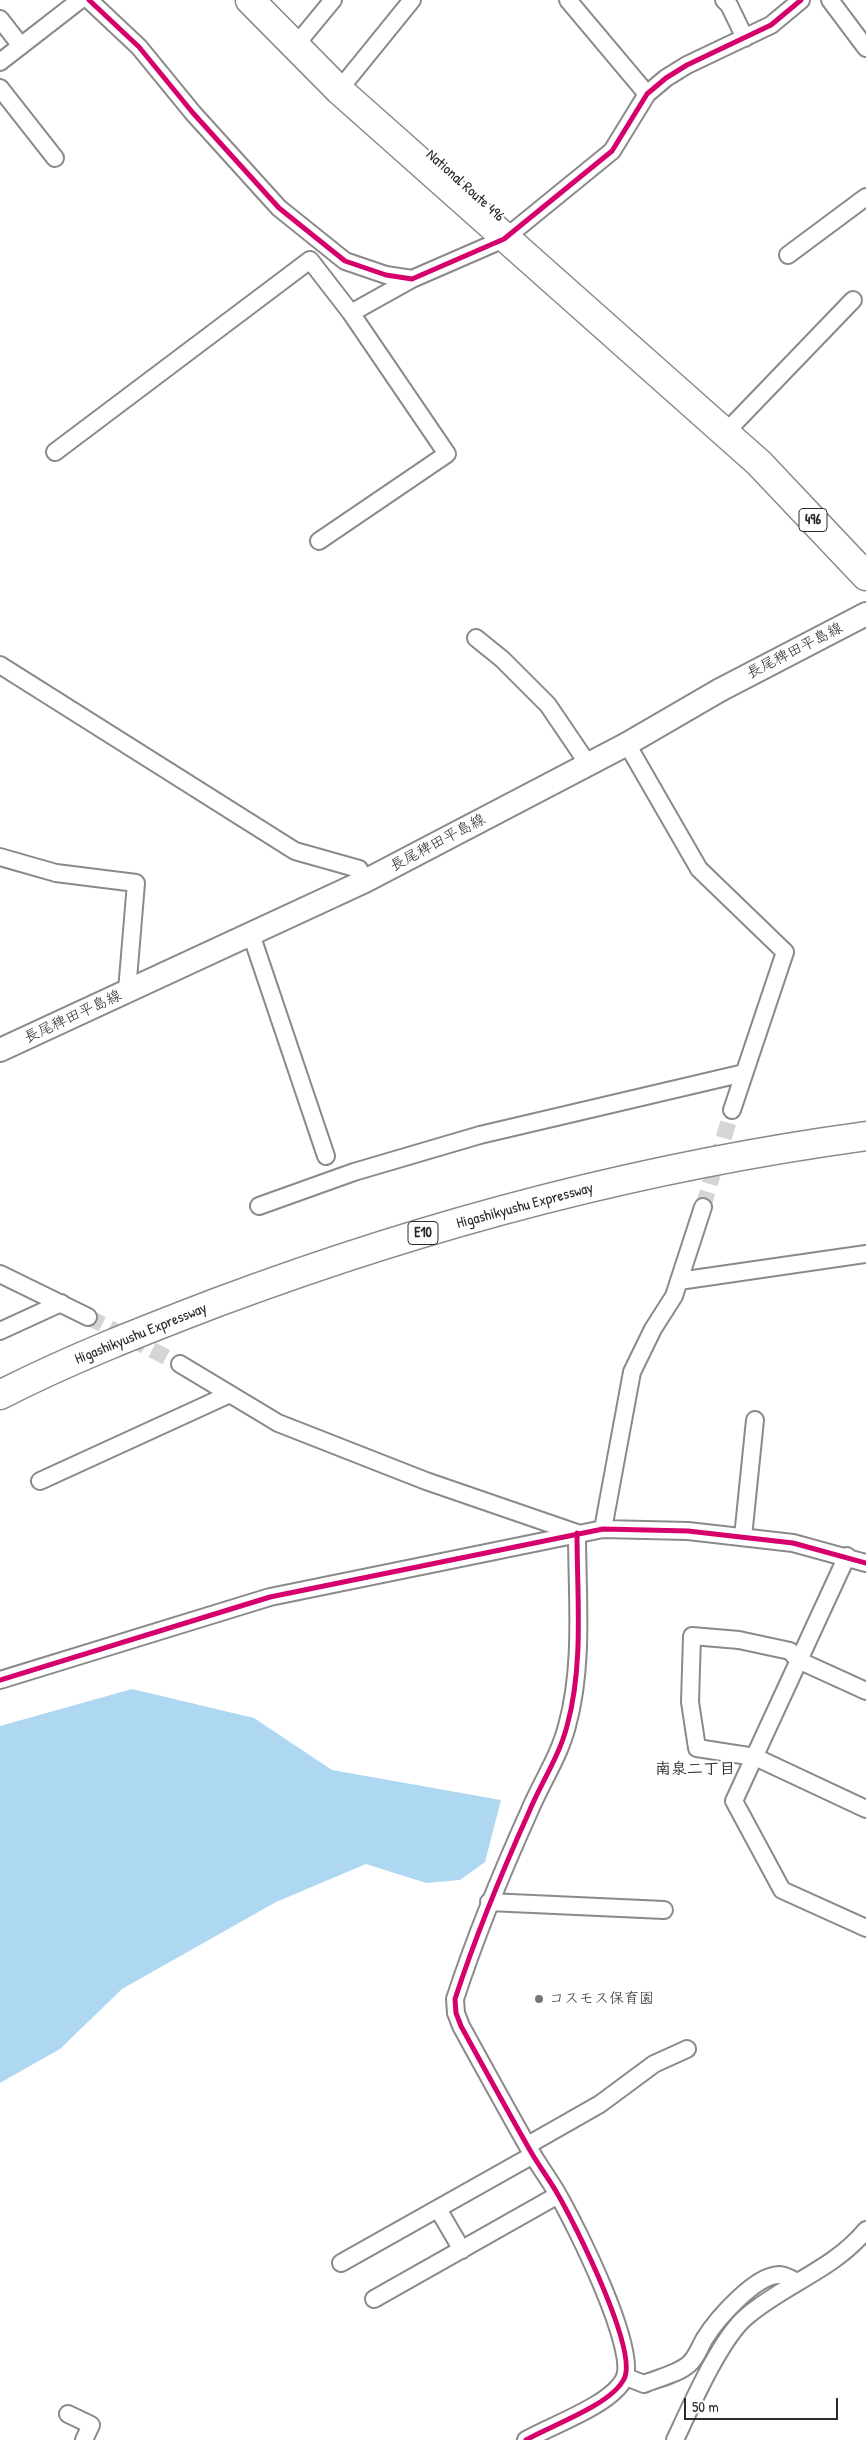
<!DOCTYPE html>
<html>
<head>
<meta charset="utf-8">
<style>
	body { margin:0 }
	#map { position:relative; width:866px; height:2440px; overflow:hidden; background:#fff; font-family:"Patrick Hand",sans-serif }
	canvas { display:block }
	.scale { position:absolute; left:684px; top:2398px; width:154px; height:22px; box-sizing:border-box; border:2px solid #2b2b2b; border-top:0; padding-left:6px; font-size:15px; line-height:18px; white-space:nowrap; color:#2b2b2b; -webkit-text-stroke:4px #fff; paint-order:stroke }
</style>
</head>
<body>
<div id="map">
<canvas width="866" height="2440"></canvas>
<div class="scale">50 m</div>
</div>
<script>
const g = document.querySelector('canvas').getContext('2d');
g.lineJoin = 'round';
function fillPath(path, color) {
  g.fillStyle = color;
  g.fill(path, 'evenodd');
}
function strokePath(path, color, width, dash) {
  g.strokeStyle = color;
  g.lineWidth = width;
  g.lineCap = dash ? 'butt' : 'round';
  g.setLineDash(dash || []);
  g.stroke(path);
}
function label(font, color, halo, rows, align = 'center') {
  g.font = font + ' "Patrick Hand","Klee One",sans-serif';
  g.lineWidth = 4.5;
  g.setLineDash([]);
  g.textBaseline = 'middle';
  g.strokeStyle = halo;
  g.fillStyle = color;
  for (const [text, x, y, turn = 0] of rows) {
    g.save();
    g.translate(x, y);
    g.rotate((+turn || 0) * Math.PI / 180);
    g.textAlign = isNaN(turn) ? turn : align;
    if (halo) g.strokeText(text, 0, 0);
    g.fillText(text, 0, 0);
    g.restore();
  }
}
fillPath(new Path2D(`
	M132 1689 254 1718 332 1770 501 1800 485 1862 460 1880 426 1883 366 1864 276 1902 122 1989 60 2049 0 2083V1726Z`), '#aed8f1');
strokePath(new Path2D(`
	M703 1207 732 1110
	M88 1317 180 1364`), '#d5d5d5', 16, [16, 8]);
const minor = new Path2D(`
	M89 0 139 47 193 113 279 208 345 261 386 275 412 279 504 239 612 151 647 94 666 78 687 65 771 25 801 0
	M568 0 647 94
	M724 0 729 5 745 38
	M830 0 866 48
	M0 19 21 46
	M295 46 333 0
	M0 62 80 0
	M0 88 55 158
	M339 90 412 0
	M788 255 866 197
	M725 433 853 300
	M55 452 310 260 351 313 412 279
	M319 541 447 454 351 313
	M476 638 502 659 548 705 588 764
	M0 665 295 851 359 869 365 881
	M627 744 699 869 785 952 732 1110
	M0 857 56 873 136 883 127 991
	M251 934 326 1156
	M259 1206 354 1172 480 1135 744 1073
	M0 1274 88 1317
	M679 1281 866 1254
	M0 1331 61 1303
	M180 1364 278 1423 426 1481 577 1533
	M40 1481 230 1394
	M603 1529 632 1372 653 1329 674 1296 703 1207
	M743 1537 755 1420
	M847 1556 734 1801 782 1890 866 1928
	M0 1680 270 1597 603 1529 688 1531 793 1543 866 1563
	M866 1691 798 1660 790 1651 739 1640 692 1636 690 1702 697 1748 755 1757 866 1809
	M489 1902 664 1910
	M528 2145 600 2104 654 2064 687 2049
	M438 2209 462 2250
	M341 2263 533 2155
	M374 2299 558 2195
	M626 2377 644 2384C658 2378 678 2374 689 2364 697 2357 700 2346 705 2338 717 2319 756 2274 780 2275 785 2275 793 2280 797 2282
	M68 2414 91 2425 84 2440
	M526 2440C552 2425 611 2405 624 2379 639 2351 574 2222 557 2193 549 2179 539 2166 531 2152 507 2110 484 2068 461 2026L456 2013 455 1999C476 1935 501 1874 529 1812 541 1783 559 1757 567 1726 584 1665 577 1596 577 1533
	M675 2440C690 2408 720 2339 746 2317 784 2284 833 2270 866 2230`);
const secondary = new Path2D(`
	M0 1050 365 881 627 744 720 690 866 614`);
const trunk = new Path2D(`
	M250 0 339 90 759 463 866 576`);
const motorway = new Path2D(`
	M0 1395C70 1359 145 1330 218 1302 426 1224 645 1166 866 1136`);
strokePath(minor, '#8a8a8a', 20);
strokePath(secondary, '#8a8a8a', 26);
strokePath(trunk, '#8a8a8a', 31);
strokePath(motorway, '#8a8a8a', 31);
strokePath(minor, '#fff', 16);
strokePath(secondary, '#fff', 22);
strokePath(trunk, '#fff', 28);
strokePath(motorway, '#fff', 28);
strokePath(new Path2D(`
	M89 0 139 47 193 113 279 208 345 261 386 275 412 279 504 239 612 151 647 94 666 78 687 65 771 25 801 0
	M0 1680 270 1597 603 1529 688 1531 793 1543 866 1563
	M526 2440C552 2425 611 2405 624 2379 639 2351 574 2222 557 2193 549 2179 539 2166 531 2152 507 2110 484 2068 461 2026L456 2013 455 1999C476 1935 501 1874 529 1812 541 1783 559 1757 567 1726 584 1665 577 1596 577 1533`), '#d6006c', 5);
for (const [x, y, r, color] of [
	[539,1999,5,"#757575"]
]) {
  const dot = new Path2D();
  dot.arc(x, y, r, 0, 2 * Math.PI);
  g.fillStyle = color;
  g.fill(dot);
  strokePath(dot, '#fff', 2);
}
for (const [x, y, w] of [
	[813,520,28],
	[423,1233,30]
]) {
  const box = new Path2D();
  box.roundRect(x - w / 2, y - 11.5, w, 23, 4);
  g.fillStyle = '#fff';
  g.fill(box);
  strokePath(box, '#2b2b2b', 1);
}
label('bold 14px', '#2b2b2b', null, [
	["496",813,520],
	["E10",423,1233]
]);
label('15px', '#2b2b2b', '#fff', [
	["National Route 496",465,186,42],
	["長尾稗田平島線",795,651,-27],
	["長尾稗田平島線",438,843,-28],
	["長尾稗田平島線",73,1017,-25],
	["Higashikyushu Expressway",525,1206,-15],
	["Higashikyushu Expressway",141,1334,-22]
]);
label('15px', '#2b2b2b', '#fff', [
	["コスモス保育園",549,1999]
], 'left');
label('bold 16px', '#2b2b2b', '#fff', [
	["南泉二丁目",695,1770]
]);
</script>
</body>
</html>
